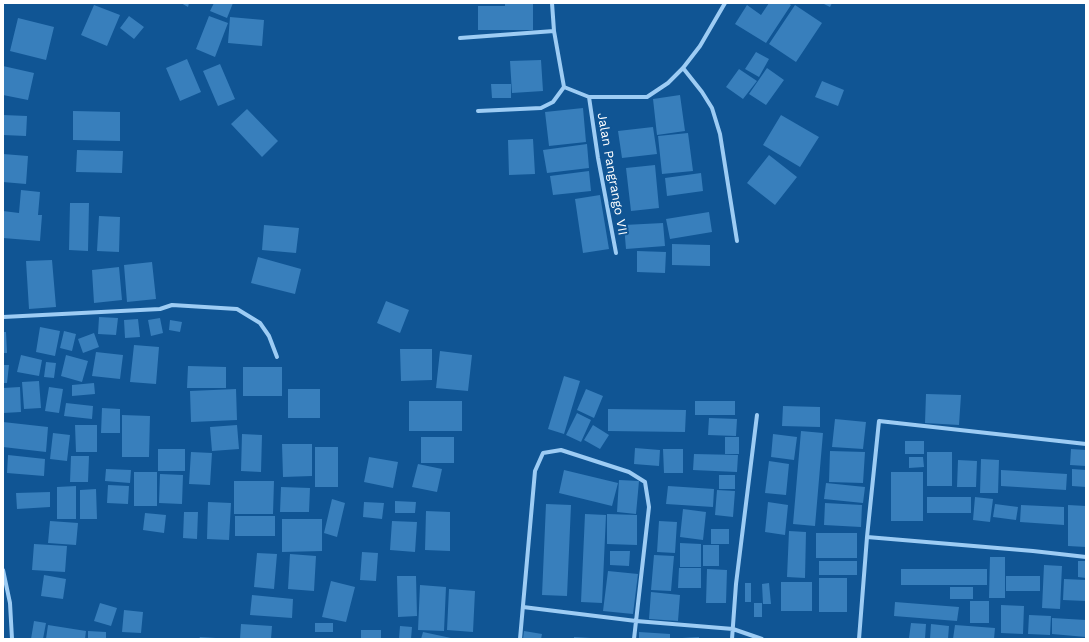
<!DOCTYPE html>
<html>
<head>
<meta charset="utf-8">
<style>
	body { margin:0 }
	#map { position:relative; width:1089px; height:642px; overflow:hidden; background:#105594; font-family:"Work Sans",sans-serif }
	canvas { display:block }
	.frame { position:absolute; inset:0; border:4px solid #fff; pointer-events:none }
</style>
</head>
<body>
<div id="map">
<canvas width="1089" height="642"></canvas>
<div class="frame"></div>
</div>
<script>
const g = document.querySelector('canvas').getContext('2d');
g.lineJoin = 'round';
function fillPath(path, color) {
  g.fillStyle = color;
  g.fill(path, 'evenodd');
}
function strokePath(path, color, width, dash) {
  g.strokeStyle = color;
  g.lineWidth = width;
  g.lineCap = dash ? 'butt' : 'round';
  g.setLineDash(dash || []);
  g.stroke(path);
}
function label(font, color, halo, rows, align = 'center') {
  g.font = font + ' "Work Sans",sans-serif';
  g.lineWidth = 4;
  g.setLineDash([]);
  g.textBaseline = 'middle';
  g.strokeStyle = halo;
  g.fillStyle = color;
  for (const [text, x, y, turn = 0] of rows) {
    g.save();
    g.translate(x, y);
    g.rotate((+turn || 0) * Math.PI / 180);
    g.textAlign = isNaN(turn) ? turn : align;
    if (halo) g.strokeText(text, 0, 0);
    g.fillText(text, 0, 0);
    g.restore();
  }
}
fillPath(new Path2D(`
	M181 3H189L188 7Z
	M214 3H233L227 18 210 11Z
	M505 3H533V30H478V6H505Z
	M769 3H788L791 5 766 43 735 24 747 5 761 15Z
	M822 3H832L830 7Z
	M94 5 120 15 107 46 81 35Z
	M795 5 822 23 796 62 769 44Z
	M129 16 144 27 134 39 120 28Z
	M209 16 228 23 215 57 196 49Z
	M230 17 264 20 262 46 228 43Z
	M18 18 54 27 46 60 10 51Z
	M756 52 769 59 759 77 745 69Z
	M187 59 201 92 180 101 166 68Z
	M541 60 543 91 512 93 510 61Z
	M220 64 235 99 218 106 203 71Z
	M3 66 34 73 28 100 3 95Z
	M767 68 784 80 766 105 749 94Z
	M739 69 757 81 743 99 726 87Z
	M822 81 844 90 838 106 815 97Z
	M491 84H511V98H492Z
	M680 95 685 131 657 135 653 99Z
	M583 108 586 142 549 146 545 112Z
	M247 109 278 141 262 157 231 124Z
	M73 111 120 112V141L73 140Z
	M3 115 27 116 26 136 3 135Z
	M781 115 819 137 800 167 763 145Z
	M653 127 657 154 622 158 618 131Z
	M688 133 693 171 662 174 658 136Z
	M533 139 535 174 509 175 508 140Z
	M587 144 589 168 547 173 543 150Z
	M77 150 123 151 122 173 76 172Z
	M3 154 28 156 26 184 3 182Z
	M769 155 797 177 775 205 747 183Z
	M655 165 659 208 631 211 626 168Z
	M589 171 591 191 553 195 550 176Z
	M701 173 703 191 667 196 665 178Z
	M21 190 40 192 38 215H42L40 241 3 238V211L19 213Z
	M600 195 609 249 583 253 575 199Z
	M70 203H89L88 251 69 250Z
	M709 212 712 232 670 239 666 219Z
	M99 216 120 217 119 252 97 251Z
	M663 223 665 246 626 249 624 225Z
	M264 225 299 228 296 253 262 250Z
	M672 244 710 245V266L672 265Z
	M637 251 666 252 665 273 637 272Z
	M258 257 301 269 295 294 251 283Z
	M52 260 56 307 29 309 26 261Z
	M152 262 156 299 127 302 124 265Z
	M119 267 122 300 94 303 92 270Z
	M386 301 409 310 400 333 377 323Z
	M99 317 118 318 116 335 98 334Z
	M160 318 163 333 151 336 148 320Z
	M138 319 140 337 125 338 124 320Z
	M170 320 182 322 180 332 169 330Z
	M40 327 60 331 55 356 36 352Z
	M64 331 76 334 72 351 60 348Z
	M3 332H6L7 353H3Z
	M94 333 99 347 83 353 78 339Z
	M134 345 159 347 156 384 130 382Z
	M400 349H432V380L401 381Z
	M440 351 472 355 468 391 436 388Z
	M96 352 123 355 120 379 92 376Z
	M21 355 42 360 39 376 17 372Z
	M66 355 88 361 82 382 61 376Z
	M46 362 56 363 54 378 44 377Z
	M3 365H9L7 383H3Z
	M188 366 226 367V388H187Z
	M243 367H282V396H243Z
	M564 376 580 381 564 434 548 429Z
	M39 381 41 408 24 409 22 382Z
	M94 383 95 394 72 396V385Z
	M20 387 21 412 3 413V388Z
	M49 387 63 389 59 413 45 411Z
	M236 389 237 420 191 422 190 391Z
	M288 389H320V418H288Z
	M586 389 603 396 594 418 577 410Z
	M926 394 961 395 959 425 925 423Z
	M409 401H462V431H409Z
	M695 401H735V415H695Z
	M66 403 93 406 92 419 64 416Z
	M783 406 820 407V427L782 426Z
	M102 408 120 409V433H101Z
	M608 409 686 410 685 432 608 431Z
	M577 413 591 420 581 442 566 435Z
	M122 415 150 416 149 457H122Z
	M709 418 737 419 736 436 708 435Z
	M835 419 866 422 863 449 832 447Z
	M3 422 48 427 46 452 3 447Z
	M75 425H97V452H76Z
	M237 425 239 449 212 451 210 427Z
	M593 425 609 435 600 449 584 440Z
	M801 431 823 433 815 526 793 524Z
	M53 433 70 435 67 461 50 459Z
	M242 434 262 435 261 472 241 471Z
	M773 434 797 437 794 460 771 457Z
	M421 437H454V463H421Z
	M725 437H739V454H725Z
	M905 441H924V454H905Z
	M282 444H312V476L283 477Z
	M315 447H338V487H315Z
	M635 448 660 450 659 466 634 464Z
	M158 449H185V471H158Z
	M663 449H683V473H664Z
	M1071 449 1086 450V466L1070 465Z
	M830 451 865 452 863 483 829 482Z
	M191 452 212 453 210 485 189 484Z
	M927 452H952V486H927Z
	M694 454 738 455 737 472 693 470Z
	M8 455 45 459 44 476 7 473Z
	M71 456H89L88 482H70Z
	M369 457 398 462 393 488 364 482Z
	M909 457H923L924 467 909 468Z
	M981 459 999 460 998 493H980Z
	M958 460 977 461 976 487H957Z
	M769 461 789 464 786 495 765 493Z
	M418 464 442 469 437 492 412 487Z
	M106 469 131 470 130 483 105 481Z
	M1072 469 1086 470V487L1072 486Z
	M564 470 618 483 612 506 559 493Z
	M1001 470 1067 474 1066 490 1001 486Z
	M134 472H157V506H134Z
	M891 472H923V521H891Z
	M160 474 183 475 182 504 159 503Z
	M719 475H735V489H719Z
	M619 480 639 481 636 514 617 512Z
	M234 481H274L273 514H234Z
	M826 483 865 487 863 503 824 499Z
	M108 485 129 486 128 504 107 503Z
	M76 486V519H57V487Z
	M668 486 714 489 713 507 666 504Z
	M281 487 310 488 309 512H280Z
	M96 489 97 519H80V490Z
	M717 490 735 491 733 517 715 515Z
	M50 492V507L17 509 16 493Z
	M927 497H971V513H927Z
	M975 497 993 499 990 522 973 520Z
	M332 499 345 503 337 537 324 533Z
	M395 501 416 502 415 513H395Z
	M208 502 231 503 229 540 207 539Z
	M364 502 384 503 382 519 363 517Z
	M768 502 788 505 785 535 765 532Z
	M825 503 862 505 861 527 824 525Z
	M546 504 571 505 567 596 542 595Z
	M995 504 1018 507 1016 520 993 517Z
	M1021 505 1064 507V525L1020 522Z
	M1068 505 1086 506V547L1068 546Z
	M683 509 706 512 703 540 680 537Z
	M426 511 450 512V551L425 550Z
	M184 512H198L197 539 183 538Z
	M145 513 166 515 164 533 143 530Z
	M585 514 606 515 602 603 581 602Z
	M607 514 637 515V545L607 544Z
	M235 516H275V536H235Z
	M282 519H322V551L282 552Z
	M50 521 78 523 76 545 48 543Z
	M392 521 417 522 415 552 390 550Z
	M659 521 677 522 675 553 657 552Z
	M711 529H729V544H711Z
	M789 531 806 532 805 578 787 577Z
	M816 533H857V558H816Z
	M680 543 701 544V567H680Z
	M34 544 67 546 65 572 32 570Z
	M703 545H719V566H703Z
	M610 551H630L629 566 610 565Z
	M362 552 378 553 376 581 360 580Z
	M257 553 277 554 274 589 254 587Z
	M290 554 316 556 314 591 288 589Z
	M654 555 674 556 671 591 651 590Z
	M990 557H1005V598H989Z
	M819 561H857V575H819Z
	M1078 561H1086V578L1078 577Z
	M1044 565 1062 566 1060 609 1042 608Z
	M679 568H701V588H678Z
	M707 569 727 570 726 603H706Z
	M901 569H987V585H901Z
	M608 571 638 574 633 614 603 611Z
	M44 575 66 579 63 599 41 596Z
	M397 576H416L417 616 398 617Z
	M1006 576H1040V591H1006Z
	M819 578H847V612H819Z
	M1064 579 1086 580V601L1063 600Z
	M331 581 355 587 346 622 322 617Z
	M781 582H812V611H781Z
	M745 583H751V602H745Z
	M769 583 771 604H763L762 584Z
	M420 585 446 587 444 631 418 630Z
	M950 587H973V599H950Z
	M449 589 475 591 473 632 447 630Z
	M651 592 680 595 678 621 649 619Z
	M252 595 293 599 292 618 250 615Z
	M970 601H989V623H970Z
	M895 602 959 607 957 621 894 616Z
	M100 603 117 608 111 626 94 621Z
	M754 603H762V617H754Z
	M1001 605 1024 606 1023 634 1001 633Z
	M124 610 143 612 141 633 122 632Z
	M1029 615 1051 616 1050 635 1028 634Z
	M1052 618 1086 620V637L1052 634Z
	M34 621 46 623 43 639H31Z
	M315 623H333V632H315Z
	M911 623 926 624 925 639 909 638Z
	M241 624 272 626 271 639H240Z
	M931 624 949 626 948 639H930Z
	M48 625 86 631 85 639H46Z
	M955 625 995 628 994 639H953Z
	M400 626 412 627 411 639H399Z
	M361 630H381V639H361Z
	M88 631 106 632V639H88Z
	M524 631 542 634 541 639H523Z
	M423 632 451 638V639H421Z
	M639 632 670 634V639H639Z
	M200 637 216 638V639H199Z
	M574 637 591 638V639H574Z
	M699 637V639H682V638Z`), '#387fbc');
strokePath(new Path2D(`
	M552 3 554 31 564 87
	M460 38 554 31
	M683 68 702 92 712 108 720 134 737 241
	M564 87 589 97H647L668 83 683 68 700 46 725 3
	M589 97 598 158 616 253
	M478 111 541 108 553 102 564 87
	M3 317 160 309 172 305 237 309 260 323 269 336 277 357
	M867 537 1033 551 1086 557
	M3 570 10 603 12 639
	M523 607 636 621 733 629 762 639
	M520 639 535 471 543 453 561 450 629 472 645 482 649 507 634 639
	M732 639 736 584 757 415
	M859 639 867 537 879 421 1086 444`), '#9dccf4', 4);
label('13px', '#fff', '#105594', [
	["Jalan Pangrango VII",612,174,80]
]);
</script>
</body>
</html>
